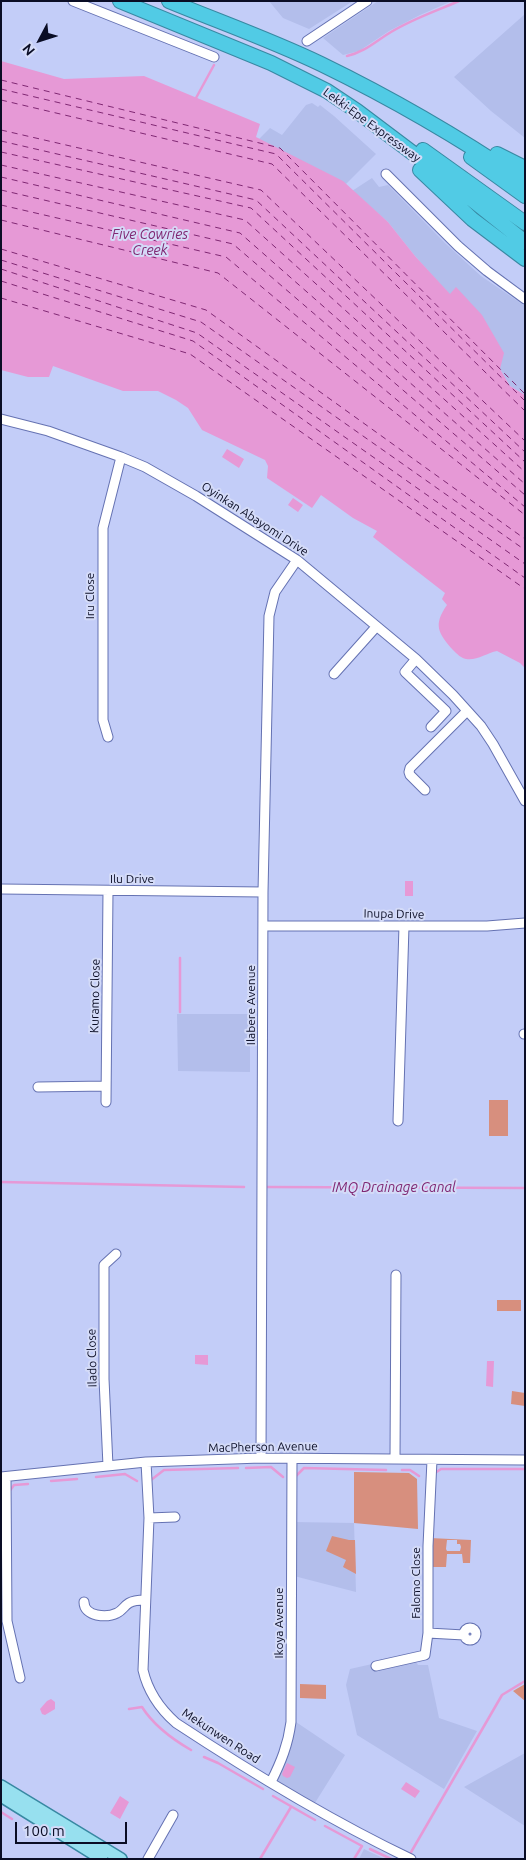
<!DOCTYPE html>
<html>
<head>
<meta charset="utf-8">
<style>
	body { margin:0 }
	#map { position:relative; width:526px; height:1860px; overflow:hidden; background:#c3cdf8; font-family:Ubuntu,sans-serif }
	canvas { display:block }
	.frame { position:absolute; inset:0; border:2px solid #0a0d25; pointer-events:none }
	.north { position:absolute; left:15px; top:15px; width:50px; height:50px; -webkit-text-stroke:4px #d4dbf8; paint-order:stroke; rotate:230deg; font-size:14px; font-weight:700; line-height:20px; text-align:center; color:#0a0d25 }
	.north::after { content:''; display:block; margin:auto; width:18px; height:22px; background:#0a0d25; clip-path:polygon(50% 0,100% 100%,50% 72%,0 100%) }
	.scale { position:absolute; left:15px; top:1822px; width:112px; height:22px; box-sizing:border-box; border:2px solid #0a0d25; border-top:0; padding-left:6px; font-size:15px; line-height:18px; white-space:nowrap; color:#0a0d25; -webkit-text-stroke:4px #d4dbf8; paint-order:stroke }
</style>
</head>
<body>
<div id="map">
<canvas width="526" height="1860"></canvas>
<div class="frame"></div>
<div class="north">N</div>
<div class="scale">100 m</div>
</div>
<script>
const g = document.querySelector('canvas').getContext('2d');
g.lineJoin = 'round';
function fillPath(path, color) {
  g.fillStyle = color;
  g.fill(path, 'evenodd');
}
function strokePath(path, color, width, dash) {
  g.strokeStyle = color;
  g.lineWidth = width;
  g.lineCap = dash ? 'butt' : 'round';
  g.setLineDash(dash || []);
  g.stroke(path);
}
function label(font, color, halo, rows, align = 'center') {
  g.font = font + ' Ubuntu,sans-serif';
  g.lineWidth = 4;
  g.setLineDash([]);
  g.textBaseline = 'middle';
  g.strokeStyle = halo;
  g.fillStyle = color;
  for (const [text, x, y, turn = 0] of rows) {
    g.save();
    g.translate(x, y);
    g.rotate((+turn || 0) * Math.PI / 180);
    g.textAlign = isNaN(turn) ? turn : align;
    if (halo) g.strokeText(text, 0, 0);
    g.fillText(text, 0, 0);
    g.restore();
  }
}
fillPath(new Path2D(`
	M269 1H353L309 29 283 18Z
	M378 1H452L420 15 389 31 359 51 343 55 323 38Z
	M525 14V138L491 111 454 77Z
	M312 103 318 107 320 105 334 116 376 154 346 184 259 139 270 128 282 135 306 105Z
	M372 178 379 187 388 185 445 243 481 276 525 306V395L510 386 500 369 456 288 450 295 415 256 388 222 352 191Z
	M177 1014H250V1072L178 1071Z
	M294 1522 354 1523 356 1592 294 1576Z
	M412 1655 418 1665H428L439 1718 477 1731 444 1789 357 1735 346 1685 350 1669Z
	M293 1720 345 1755 313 1806 279 1787 277 1777 291 1748 289 1747 291 1744Z
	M525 1753V1826L464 1787Z
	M364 1849 370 1852 385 1859H359Z`), '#b3beeb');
fillPath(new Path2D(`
	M489 1100H508V1136H489Z
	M497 1300H521V1311H497Z
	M512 1391 525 1393V1406L511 1404Z
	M354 1472 409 1473 417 1479 418 1529 354 1523Z
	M332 1536 349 1540H355L356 1574 343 1567 346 1560 326 1551Z
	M430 1538 471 1540 470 1563H463L462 1554H447L446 1567H430ZM447 1540H457V1544H460L461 1547 460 1551H447L446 1549Z
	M300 1684 326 1685V1699L300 1698Z
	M525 1684V1701L513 1691Z`), '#d78f7e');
fillPath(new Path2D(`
	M1 61 64 79 144 76 260 124 256 137 343 181 388 222 415 256 450 294 456 287 482 315 504 353 500 369 510 386 525 395V668L520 663 497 651C487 653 476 661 466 659 461 658 457 654 453 650 438 633 433 625 447 605L442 599 445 593 373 537 377 531 353 518 321 495 312 508 267 478 268 466 265 460 202 430 188 408 176 400 158 391H123L53 366 49 377H28L1 370Z
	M227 449 244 459 239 468 222 457Z
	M293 498 303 505 298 512 288 505Z
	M405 881H413V896H405Z
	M195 1355H208V1365L195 1364Z
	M487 1361H494L493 1387 486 1386Z
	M51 1699 55 1702V1709L45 1715 42 1714 40 1709 47 1701Z
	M287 1763 295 1767 290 1777 287 1778 283 1776 282 1774Z
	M406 1782 420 1791 415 1798 401 1789Z
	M120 1796 129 1802 120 1819 110 1813Z`), '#e699d6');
strokePath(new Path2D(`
	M347 56C365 52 376 41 391 32 412 19 436 11 459 1
	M196 98 214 65
	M180 1012V958
	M1 1182 244 1187
	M265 1187 525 1188
	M246 1468 271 1467 283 1477
	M402 1470H410L419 1476
	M435 1473 441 1469H525
	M96 1477 125 1474 137 1481
	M295 1477 304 1468 386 1470
	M151 1480 164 1470 238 1468
	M51 1481 77 1479
	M9 1492 14 1485 28 1484
	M129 1709 142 1707C154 1726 172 1739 191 1750
	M204 1757 218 1763 263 1789
	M273 1796 315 1820
	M1 1812 12 1819
	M325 1826 362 1846 354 1859
	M370 1849 391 1859
	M410 1854 502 1695 525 1681
	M260 1859 291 1807`), '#e699d6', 2.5);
strokePath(new Path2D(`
	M1 80 280 148 525 394
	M1 89 276 154 525 401
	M1 100 272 164 525 411
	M1 130 261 190 525 441
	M1 141 256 200 525 452
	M1 152 251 208 525 462
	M1 165 245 220 525 472
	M1 177 240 233 525 484
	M1 190 233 244 525 495
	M1 205 226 257 525 507
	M1 220 218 273 525 515
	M1 249 206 310 525 539
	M1 260 201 322 525 550
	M1 269 197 333 525 564
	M1 281 193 341 525 578
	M1 298 190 354 525 589`), '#802873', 1, [6, 5]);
const minor = new Path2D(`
	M73 1 214 57
	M307 41 367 1
	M386 174 458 246 487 271 525 299
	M1 419 48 431 121 457 145 467 196 496 297 560 416 659 453 695 481 726 493 744 525 801
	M416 659 405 672 446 711 431 727
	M334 674 376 627
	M108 737 103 720V528L121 457
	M425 790 410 775 409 772 410 768 467 711
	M1 889 263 892
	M264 926H487L525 923
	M524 1034H525
	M38 1087 106 1086
	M106 1102 108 891
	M398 1121 404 926
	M261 1458 263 892 269 616 275 592 297 560
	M395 1459 396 1275
	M146 1462 149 1518 143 1670C148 1692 159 1708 176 1723 252 1773 329 1820 411 1859
	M108 1466 104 1379V1265L116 1254
	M1 1477 146 1462 261 1458 525 1460
	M6 1477 7 1621 20 1678
	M149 1518 175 1517
	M84 1602C84 1617 107 1618 117 1613 122 1611 124 1606 129 1603 134 1600 140 1600 145 1600
	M464 1634a6 6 0 1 1 12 0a6 6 0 1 1-12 0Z
	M428 1633 464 1635
	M376 1666 425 1655 428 1633V1546L432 1460
	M271 1782C281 1762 288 1745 291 1722L292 1459
	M148 1859 173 1815`);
const major = new Path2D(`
	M1 1786 121 1859
	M1 1796 102 1859`);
const highway = new Path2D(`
	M120 1 271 63 327 91 357 111 426 163 525 242
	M169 1C220 22 271 40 321 64 391 98 460 138 525 182
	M423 150 525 223
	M497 154 525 168
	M471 157 525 196
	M420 170 472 219 525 259`);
strokePath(minor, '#6572b2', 11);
strokePath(major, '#3888a2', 14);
strokePath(highway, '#3888a2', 16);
strokePath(minor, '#fff', 9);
strokePath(major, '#97e0ef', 11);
strokePath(highway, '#51cbe5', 14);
label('12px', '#0a0d25', '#d4dbf8', [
	["Lekki-Epe Expressway",372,125,36],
	["Oyinkan Abayomi Drive",255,519,33],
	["Iru Close",90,596,-90],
	["Ilu Drive",132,879],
	["Inupa Drive",394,914,1],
	["Kuramo Close",95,996,-89],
	["Ilabere Avenue",251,1005,-90],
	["Ilado Close",92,1358,-91],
	["MacPherson Avenue",263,1447,-1],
	["Falomo Close",416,1583,-90],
	["Ikoya Avenue",279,1623,-90],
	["Mekunwen Road",221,1736,33]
]);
label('italic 14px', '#802873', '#d4dbf8', [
	["Five Cowries",150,234],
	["Creek",150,250],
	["IMQ Drainage Canal",394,1187]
]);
</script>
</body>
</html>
